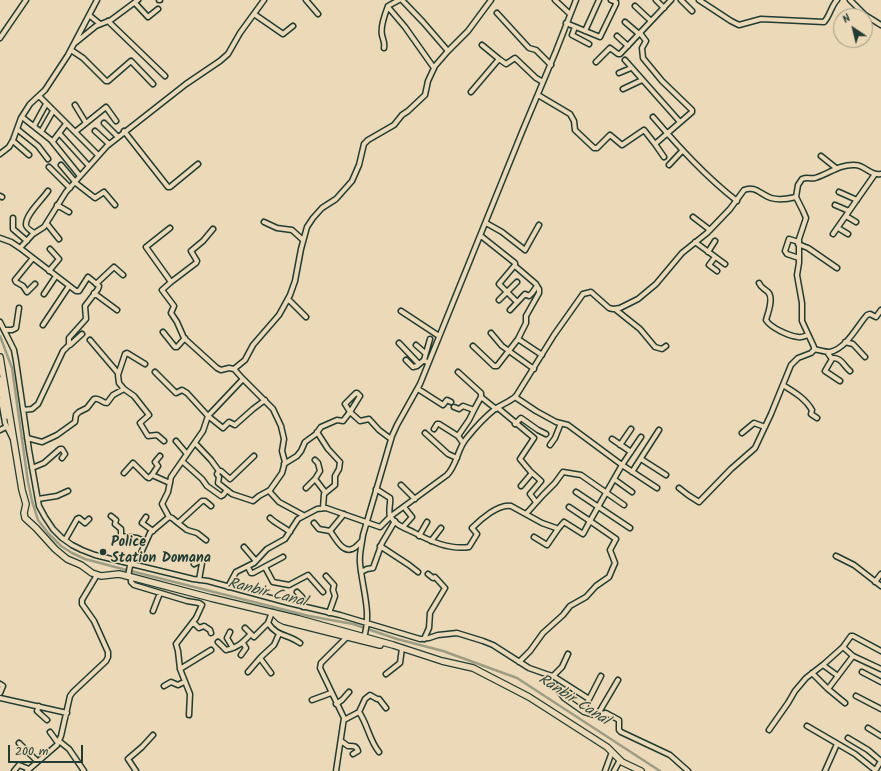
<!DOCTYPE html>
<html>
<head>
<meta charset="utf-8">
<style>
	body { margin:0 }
	#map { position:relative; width:881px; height:771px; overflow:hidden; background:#ecd9b7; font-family:Kalam,sans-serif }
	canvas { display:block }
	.north { position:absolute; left:833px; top:8px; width:40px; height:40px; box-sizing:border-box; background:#ecd9b7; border:1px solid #9a9b83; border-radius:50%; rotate:325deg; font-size:11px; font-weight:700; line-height:16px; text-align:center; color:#1f3d34 }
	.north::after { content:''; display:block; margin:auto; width:14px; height:18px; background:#1f3d34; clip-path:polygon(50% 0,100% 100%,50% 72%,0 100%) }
	.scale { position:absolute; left:8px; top:745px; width:75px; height:18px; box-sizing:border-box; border:2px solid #1f3d34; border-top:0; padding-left:5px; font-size:12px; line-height:14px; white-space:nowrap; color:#1f3d34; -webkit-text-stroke:3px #ecd9b7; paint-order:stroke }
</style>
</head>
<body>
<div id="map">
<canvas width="881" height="771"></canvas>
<div class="north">N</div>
<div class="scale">200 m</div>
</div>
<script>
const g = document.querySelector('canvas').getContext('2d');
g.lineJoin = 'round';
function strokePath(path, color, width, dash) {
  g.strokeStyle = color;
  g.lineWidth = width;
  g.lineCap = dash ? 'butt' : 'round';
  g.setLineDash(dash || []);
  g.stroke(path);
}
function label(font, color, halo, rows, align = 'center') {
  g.font = font + ' Kalam,sans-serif';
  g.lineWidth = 3;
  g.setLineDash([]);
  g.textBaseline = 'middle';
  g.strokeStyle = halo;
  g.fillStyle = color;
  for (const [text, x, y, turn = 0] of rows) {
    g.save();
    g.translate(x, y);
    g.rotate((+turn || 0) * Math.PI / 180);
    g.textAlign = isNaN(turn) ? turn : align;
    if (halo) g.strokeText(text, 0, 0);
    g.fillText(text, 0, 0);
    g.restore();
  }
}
strokePath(new Path2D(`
	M0 336 12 368 28 482 32 501 38 520 48 533 61 546 72 553 85 559 115 567 309 616 353 624 397 639 443 651 517 678 660 771`), '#9d9d85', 2.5);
const minor = new Path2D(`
	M159 0H160
	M306 0 318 14
	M402 0 423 22 448 51
	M555 0 570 14
	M656 0 664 8
	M681 0 692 11
	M699 0 731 21 739 25 761 19 824 22C830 16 831 6 837 0
	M850 0 865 15 881 25
	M135 3 148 17 158 9
	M635 6 651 21
	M388 7 405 27 434 68
	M497 13 529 48 536 50 551 65
	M254 14 283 34 293 26
	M89 15 100 24
	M108 21 165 76
	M625 22 639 34
	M566 23 600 37 616 4V2L611 0
	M575 27 572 35 589 44
	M585 31 599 0
	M617 36 628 46
	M0 38 26 0
	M75 43 96 26 111 20 138 0
	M482 45 499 59
	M384 48C385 42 383 40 382 35 380 26 385 14 388 6L399 0
	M71 50 83 58 106 81H108L131 61 153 84
	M625 60 680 122
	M596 62 610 48 618 54H620L671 0
	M619 73 631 68
	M623 89 642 80
	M471 92 499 59 506 64 515 58 536 78 543 82
	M538 95 570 114 574 121 575 130 594 148H597L610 135 622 145 644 130 655 144 692 112V110L662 81 643 58 642 48 646 41 640 33
	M39 96 98 155
	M75 105 86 123
	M22 117 51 140 80 176
	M653 117C679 147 705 176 737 201
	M104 123 117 136
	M34 126 46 104
	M17 129 38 146 48 159
	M95 131 109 144
	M124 131 168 187H170L198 164
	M41 132 53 111
	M75 132 106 107 116 121
	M59 133 88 165
	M13 141 29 155
	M53 141 66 124
	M655 144 664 157
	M0 154 9 147 13 140 21 118 30 104 45 90 68 55 97 0
	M821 156 836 168
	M61 165 77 184 95 198 104 192 115 205
	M669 165 682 151
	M49 167 70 188
	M839 192 857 200
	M0 196 2 197
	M57 205 69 212
	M835 205 849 211
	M846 216 856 222
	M693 217 710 230
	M13 218V229L27 241
	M264 222 277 228 292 230 303 240
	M486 223 502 232 525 250 539 225
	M47 224 59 239
	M170 228 146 247 171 282 162 290 174 306 171 313 177 322 184 338 217 368 221 370 229 368 234 369
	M838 228 848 234
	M34 233C31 231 25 227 26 224 26 214 42 200 48 191
	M833 234 875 174
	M481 236 515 263V265L499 284 517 302
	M0 238 11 242 20 248 33 234 44 227 66 192 107 146 186 84 220 61 228 54 240 33 264 0
	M695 242 725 264
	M799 242 789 239 785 251 787 254 799 258
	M798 244 808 248 837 268
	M20 248 76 291H79L88 277 99 286 98 289 85 306 86 319 69 338V345L63 351 38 404 32 409 23 410
	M708 252 715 241
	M715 257 709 265 717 271
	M33 258 15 280 16 282 23 286 27 292 35 284
	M49 271 59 259 50 249
	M171 282 196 263 197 261 191 251 203 241 213 229
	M759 283C761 288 764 288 768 292 774 298 768 313 766 320 771 328 789 336 798 337 801 338 805 336 808 335
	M96 284 114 267 123 275
	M94 293 117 310
	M44 294 56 276
	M288 299 306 317
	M499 300 517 282
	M615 309 640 329 655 347 662 349 666 346
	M510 310 525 294 529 296 532 293 537 286 536 284 515 266
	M401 311 439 336
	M0 322 14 350 16 361 29 450 39 506 45 517 53 529 62 538 72 545 82 550 95 555 193 579 208 581 289 603 340 615 420 639 429 638 438 635 457 633 483 641 493 645 529 668 546 674 564 698 584 712 594 715 606 713 619 720V730L621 732 670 755 688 771
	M43 325 69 286
	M4 330H12L16 328 19 308
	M163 332 175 347H177L185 338
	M491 333 502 346 534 369
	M518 339 542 355
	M90 340 118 373
	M845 342 853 344 865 357
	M399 343 419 364
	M70 345 82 334
	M416 345 425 353
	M473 346 494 366H497L518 339 526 323V316L539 293V289L537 286
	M814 349C819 350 825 352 830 352 847 348 857 326 867 315L870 314 876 317 881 310
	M827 352 832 359 825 371 840 381
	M832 358C841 357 844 366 850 371
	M406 360 413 367 417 366 424 360 428 363
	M424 360 430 339
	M155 372 176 393 182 390 187 393 208 416 223 428 229 422 235 425 253 409 265 400
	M458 372 481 393V397L496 409
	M783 385C794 392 805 398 812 410L811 414 817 418
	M124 389 119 383 118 375 125 354 127 353 145 364
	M418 389 443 405 447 400 451 402
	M356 393H357L360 396 350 412 345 404Z
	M515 397 536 411 556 422 568 425 622 465 590 521 616 539 610 550 615 563 609 577 596 586 586 597 570 606 563 615 543 633 530 651 519 662
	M1 400 5 423 13 439
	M454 407 459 409 463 406 474 410
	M498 408 534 438 520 459 530 471 541 481 530 494 536 502
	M515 424 521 418 538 430 546 434
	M434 429 437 424H439L458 436 463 443
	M0 430 6 427
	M317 432 328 449 340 462 339 469 335 476V485L324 494 323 508
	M425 433 448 454 457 458
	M742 433 754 423 765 427
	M458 436 469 420 475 408 481 397
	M641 437 622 465 657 488
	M27 438 42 442 57 435 75 422 76 415 79 412 87 408 94 399C99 397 102 403 107 403L113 395 124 389 134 396 149 415 140 423 148 436 157 435 164 441
	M612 439 631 452
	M176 441 187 454
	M195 443 211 460 219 471 217 474 219 477 218 483 232 494 253 501 259 496 270 490 282 473 285 462 282 451 284 439 281 426 273 409 243 379
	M550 445 555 438 561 423
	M620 445 631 429
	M641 459 666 475
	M315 460 318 463 320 471 315 479 325 492
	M182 461 202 479 207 486 221 496 223 495 227 490
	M284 464 297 456 301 451 305 442 316 434 321 427 337 420 343 421 350 412 360 421 369 419 379 430 391 439
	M32 468 44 463 60 449H62L65 454 62 458
	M219 471H221L230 479 254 456
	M632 472 659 430
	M124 473 133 463 147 477 149 478 152 475 170 483
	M152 475 158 466 155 462 160 456
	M614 479 632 492
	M401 485 415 499
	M521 486 532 473
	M306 488 315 479
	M679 488 688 495 699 502 731 469 755 448 771 414 791 365 798 358 811 353 814 350V347L802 321V303L797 275 799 263V239L806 218 803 211 796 197
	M376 489 390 498C391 503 388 511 390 516 395 525 405 528 413 532 430 541 449 550 469 547L477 534 472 528C480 520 499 503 511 506L542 523 556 528 558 529 564 522 583 534 590 521 569 507
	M269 491 279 502 303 515
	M576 492 630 528
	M38 499 57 496 68 491
	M526 514 543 495 555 483 563 472 581 475 624 505
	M111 516 116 520 115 524 121 529V536L137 538 146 542
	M146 517 142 523 153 531
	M169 517 172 518 178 523 202 501H205L211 506
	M270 518C276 524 283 526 290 532
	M178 523 187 530 197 533 206 540
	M314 523 319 529 330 531C335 537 342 553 352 549 356 548 359 543 362 541
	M403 527 412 517 404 507
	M330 531 344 514
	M419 536 427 522
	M534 537 547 545 558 529
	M65 540 77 519 79 518 85 523 89 519
	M431 541 441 528
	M380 546 409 565 418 572
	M244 547 256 561
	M836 556 854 565 881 586
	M194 564 200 561 202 563 199 580
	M248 567 251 573H253L283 557
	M265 567 273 582 289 585 308 575 323 592
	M361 572 367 569 373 568 382 543 395 521
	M128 576 130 566 141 553 150 533 169 517 162 504 168 492 171 477 203 431 208 416 243 379 234 369 245 360 253 345 279 315 284 306 290 295 295 281 301 249 307 227 313 218 322 208 336 199 352 181 359 165 364 144 368 140 394 125 402 115 408 111 425 95 428 81 435 66 448 51 468 31 491 0
	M326 576 334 585 333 590 335 596 329 613
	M131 577V582L134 585 187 601 199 603 202 605 196 618 176 644 178 651 180 669 190 694 189 715
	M875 582 881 574
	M228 587 236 572 254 563 267 549 285 539 298 519 317 509 326 508 380 527 391 516 447 475C457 465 457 450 466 439 474 429 485 417 495 409 502 404 510 402 516 396L554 335 583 294 591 292 609 308 613 309 620 308 638 299 656 284 682 253 707 233 730 209 744 190C755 185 761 195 771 198 778 200 788 199 796 197L798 185 802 179C807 177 811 179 815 178 829 174 839 164 855 165 865 165 870 176 881 174
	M297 592 302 597 303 607
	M153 611 160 593
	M193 622 199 628 204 626 210 630 211 633
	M268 623C277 637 288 634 300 643
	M245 628 254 637 268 623 272 612
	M230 632 227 638 233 648
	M364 637C372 612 362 588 360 563 359 554 362 544 363 535L392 436 397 425 420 384 522 132 556 51 576 0
	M424 639 429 628 430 613 445 588 435 577 433 578 428 574
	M218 642 226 650C238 648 243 642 251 634
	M843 647 853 656 881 669
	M241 655 246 648 243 643
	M260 658 271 673
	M823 665 838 676
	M180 669 211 650
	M248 672 261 657 274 645 279 634
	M862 672 881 682
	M812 673 828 689 845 703
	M386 674 400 663 402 648
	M546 674 553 676 589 699
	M553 676 562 667 568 654
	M0 684 3 686 0 693
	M164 686 171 682 178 685 184 682
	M828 689 853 656
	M856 696 881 709
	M0 698 67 713
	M312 700 331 693
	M336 704 342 700 349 692
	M39 706 37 711 47 720
	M583 711 601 676
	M359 712C368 725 369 740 379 752
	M598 714 618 680
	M344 720 359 712 365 699 370 695 377 699H379L386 708
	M807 726 855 754 875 770
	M868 728 881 736
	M769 730 788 703 795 691 806 678 824 664 843 647 851 636H853L881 651
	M50 732 58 743
	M848 738 868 750 881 761
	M59 741 69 749 84 771
	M341 741 348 746C353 746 356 745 358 751L353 754
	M19 743 37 761
	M14 771 19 765 29 769
	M27 771 57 745 61 736 70 696 73 692 106 661 108 657V652L94 621 82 604V600L97 575
	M136 771 128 759 142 747 153 735
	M336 771 344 718 320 668 321 663 347 637
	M605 771 612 752
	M614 771 620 760
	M825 771 837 744
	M875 771 881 761`);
const highway = new Path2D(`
	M0 357 22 490 26 504 24 513 25 518 36 528 55 549 67 559 81 565 92 573 101 576 119 574 131 577 211 598 299 619 393 645 442 661 473 668 529 697 607 747 622 762 641 771
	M0 380 6 416
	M274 613 280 619 284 621 380 645`);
strokePath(minor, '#1f3d34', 7);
strokePath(highway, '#1f3d34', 8);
strokePath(minor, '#ecd9b7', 4);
strokePath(highway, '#ecd9b7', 5.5);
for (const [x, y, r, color] of [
	[103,552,4,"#1f3d34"]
]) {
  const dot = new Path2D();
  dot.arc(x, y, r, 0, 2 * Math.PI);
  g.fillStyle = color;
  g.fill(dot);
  strokePath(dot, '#ecd9b7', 1.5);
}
label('bold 14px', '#1f3d34', '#ecd9b7', [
	["Police",111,544],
	["Station Domana",111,560]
], 'left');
label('italic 15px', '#324b40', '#ecd9b7', [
	["Ranbir Canal",267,594,14],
	["Ranbir Canal",573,701,33]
]);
</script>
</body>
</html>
